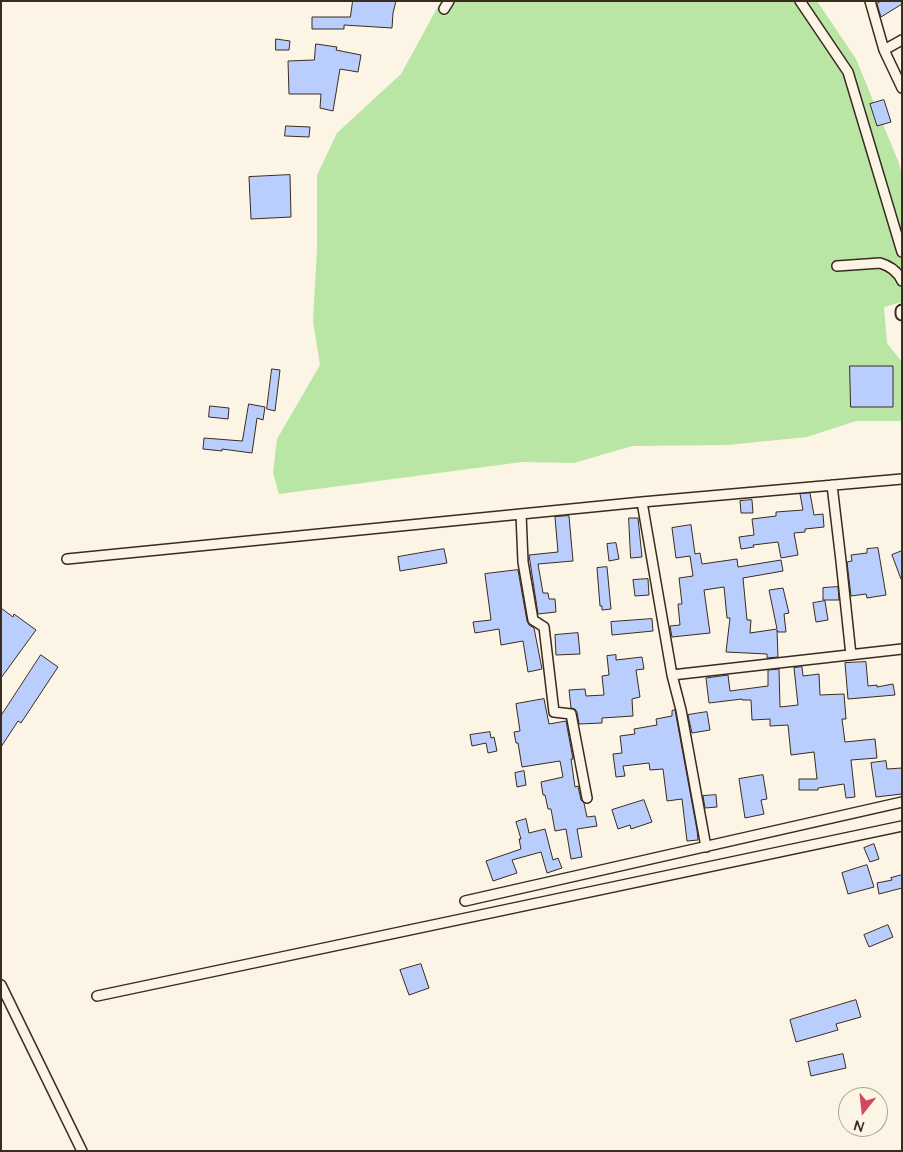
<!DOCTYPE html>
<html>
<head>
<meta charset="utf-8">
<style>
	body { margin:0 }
	#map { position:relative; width:903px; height:1152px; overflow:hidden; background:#fcf5e5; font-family:"Architects Daughter",sans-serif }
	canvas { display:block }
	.frame { position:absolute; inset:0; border:2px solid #3b2a1e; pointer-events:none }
	.north { position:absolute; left:838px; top:1087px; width:50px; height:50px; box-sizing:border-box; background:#fcf5e5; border:1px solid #afa495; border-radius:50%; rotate:196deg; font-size:14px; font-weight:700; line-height:20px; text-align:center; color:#3b2a1e }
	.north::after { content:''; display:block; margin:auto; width:18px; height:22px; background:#d1495b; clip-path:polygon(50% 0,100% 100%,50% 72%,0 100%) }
</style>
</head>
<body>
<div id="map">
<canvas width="903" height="1152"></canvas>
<div class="frame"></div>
<div class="north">N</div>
</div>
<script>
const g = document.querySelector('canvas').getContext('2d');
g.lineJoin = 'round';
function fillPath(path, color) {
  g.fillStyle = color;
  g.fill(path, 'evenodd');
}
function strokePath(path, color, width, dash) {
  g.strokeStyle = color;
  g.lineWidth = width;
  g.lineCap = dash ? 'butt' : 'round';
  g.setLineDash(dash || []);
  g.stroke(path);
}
fillPath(new Path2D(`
	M441 1H817L856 59 899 163 902 176V302L884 307 887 343 902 362V421H856L807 437 727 445 632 446 574 463 522 462 279 494 273 473 277 439 320 365 313 321 317 248V175L337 133 401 74Z`), '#b9e6a4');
const building = new Path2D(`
	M353 1H396L393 13 392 28 344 25V29H312V17H350Z
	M881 1H902V4L881 17 877 4Z
	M276 39 290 41 289 50H276Z
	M316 44 337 47 336 50 361 55 358 72 340 69 333 111 320 108 321 94H289L288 61 314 60Z
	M884 100 891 122 877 126 870 104Z
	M286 126 310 127 309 137 285 136Z
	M290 175 291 217 251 219 249 177Z
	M850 366H893V407H851Z
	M272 369 280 370 275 411 267 409Z
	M249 404 265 407 263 420 257 418 252 453 222 449V451L203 449 204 438 242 441Z
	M210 406 229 408 228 419 209 417Z
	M810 493 814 515 823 514 824 527 805 529V532L794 533 798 555 781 558 778 542 753 545 754 547 741 549 739 537 754 535 752 519 776 516V512L803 510 800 494Z
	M752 500 753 513H741L740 501Z
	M569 516 573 561 538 564 543 593H548L549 599H555L556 612 538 614 529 555 558 552 555 517Z
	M629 518H638L642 557 631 558Z
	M691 525 695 554 700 553 702 564 737 559 738 567 781 560 783 571 743 578 747 620H751L750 633 777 629 769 590 783 588 789 613 784 614 786 632H778L777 630 778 657 767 658V654L726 652 730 618H727L724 587 704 590 710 633 672 637 670 626 680 625 678 604H682L679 578 693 576 690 556 676 558 672 528Z
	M616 543 619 559 609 561 607 544Z
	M878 548 886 595 867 598 866 594 851 596 847 562 852 561 851 555 867 553V549Z
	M444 549 447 563 400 571 398 557Z
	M902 551V579H901L892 555Z
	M607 567 611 609 602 610V606H600L597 568Z
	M518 570 527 621 529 625 534 628 542 669 528 672 523 641 501 645 499 629 475 633 473 622 491 620 485 574Z
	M648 579 649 595 635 596 633 580Z
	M838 587 839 600H823V588Z
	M825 601 828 620 816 622 813 603Z
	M1 608 13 617 14 614 36 630 1 678Z
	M652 619 653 631 612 635 611 622Z
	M578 633 580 654 556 655 555 635Z
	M41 655 58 667 21 723 18 721 1 747V716Z
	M616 655V660L642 657 644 669 636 670 640 697 632 699 633 716 602 718V723L579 724 577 712 575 709 571 708 569 690 585 689 586 696 604 695 602 676 609 675 607 656Z
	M866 662 868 686 877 685V687L893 684 895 695 848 699 845 663Z
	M802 667 803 676 819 674 820 695 844 694 846 719H842L845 742 875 739 877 758 851 760 855 797 846 798 844 784 818 788V790H799V779H817L814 752 791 755 788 725 770 726V719L752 720 751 700H742V699L709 703 706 678 728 675 730 691 768 686V670L779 669 780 707 798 705 794 668Z
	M544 699 549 724 566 721 573 759H571L575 787 578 786 581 800 584 803 587 817 595 816 597 826 577 829 582 857 571 859 566 829 555 831 551 809H548L545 795H543L541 782 563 777 560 761 522 767 518 743H516L514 732 520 731 516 704Z
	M675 710 697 830 698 840 687 841 682 799 667 801 663 769 650 770 649 763 623 766 625 776 616 777 613 754 622 753 620 736 635 734 634 729 657 725 656 719 672 716V711Z
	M707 712 710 730 692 733 688 715Z
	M490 732 491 738 494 737 497 751 488 753 486 743 472 746 470 735Z
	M886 761 887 769 902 768V794L876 797 871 763Z
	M524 771 526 785 517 787 515 773Z
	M763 775 767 799 761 800 764 814 745 818 739 779Z
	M716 795 717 807 705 808 703 796Z
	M644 800 652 822 631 829 630 825 618 829 612 810Z
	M526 819 529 833 545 829 553 860 558 858 562 868 547 873 541 852 512 860 517 873 493 881 486 861 521 849 519 839H521L516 822Z
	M874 844 879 859 870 862 864 848Z
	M867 865 874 887 848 894 842 873Z
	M902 875V888L879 894 877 883 892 880 891 878Z
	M888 925 893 937 869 947 864 935Z
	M421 964 429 988 409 995 400 970Z
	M856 1000 861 1017 836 1024 838 1030 796 1042 790 1020Z
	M843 1054 846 1068 811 1076 808 1062Z`);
fillPath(building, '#bacefe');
strokePath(building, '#3b2a1e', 1);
const minor = new Path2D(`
	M800 1 848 72 902 252
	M870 1 884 50 902 88
	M444 9 449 1
	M884 50 902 40
	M837 266 880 263C890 266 898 272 902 281
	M832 485 841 561 851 655
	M642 502 672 675 681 710 706 847
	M521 514 523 562 533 620 544 627 554 712 571 714 587 798
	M67 559 642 502 902 479
	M672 675 902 649
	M465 901 902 802
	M1 985 82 1151
	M97 996 902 826`);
const tertiary = new Path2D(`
	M902 311V314`);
strokePath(minor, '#3b2a1e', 12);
strokePath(tertiary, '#3b2a1e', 15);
strokePath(minor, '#fcf5e5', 9);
strokePath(tertiary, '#fcf5e5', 11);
</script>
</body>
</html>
